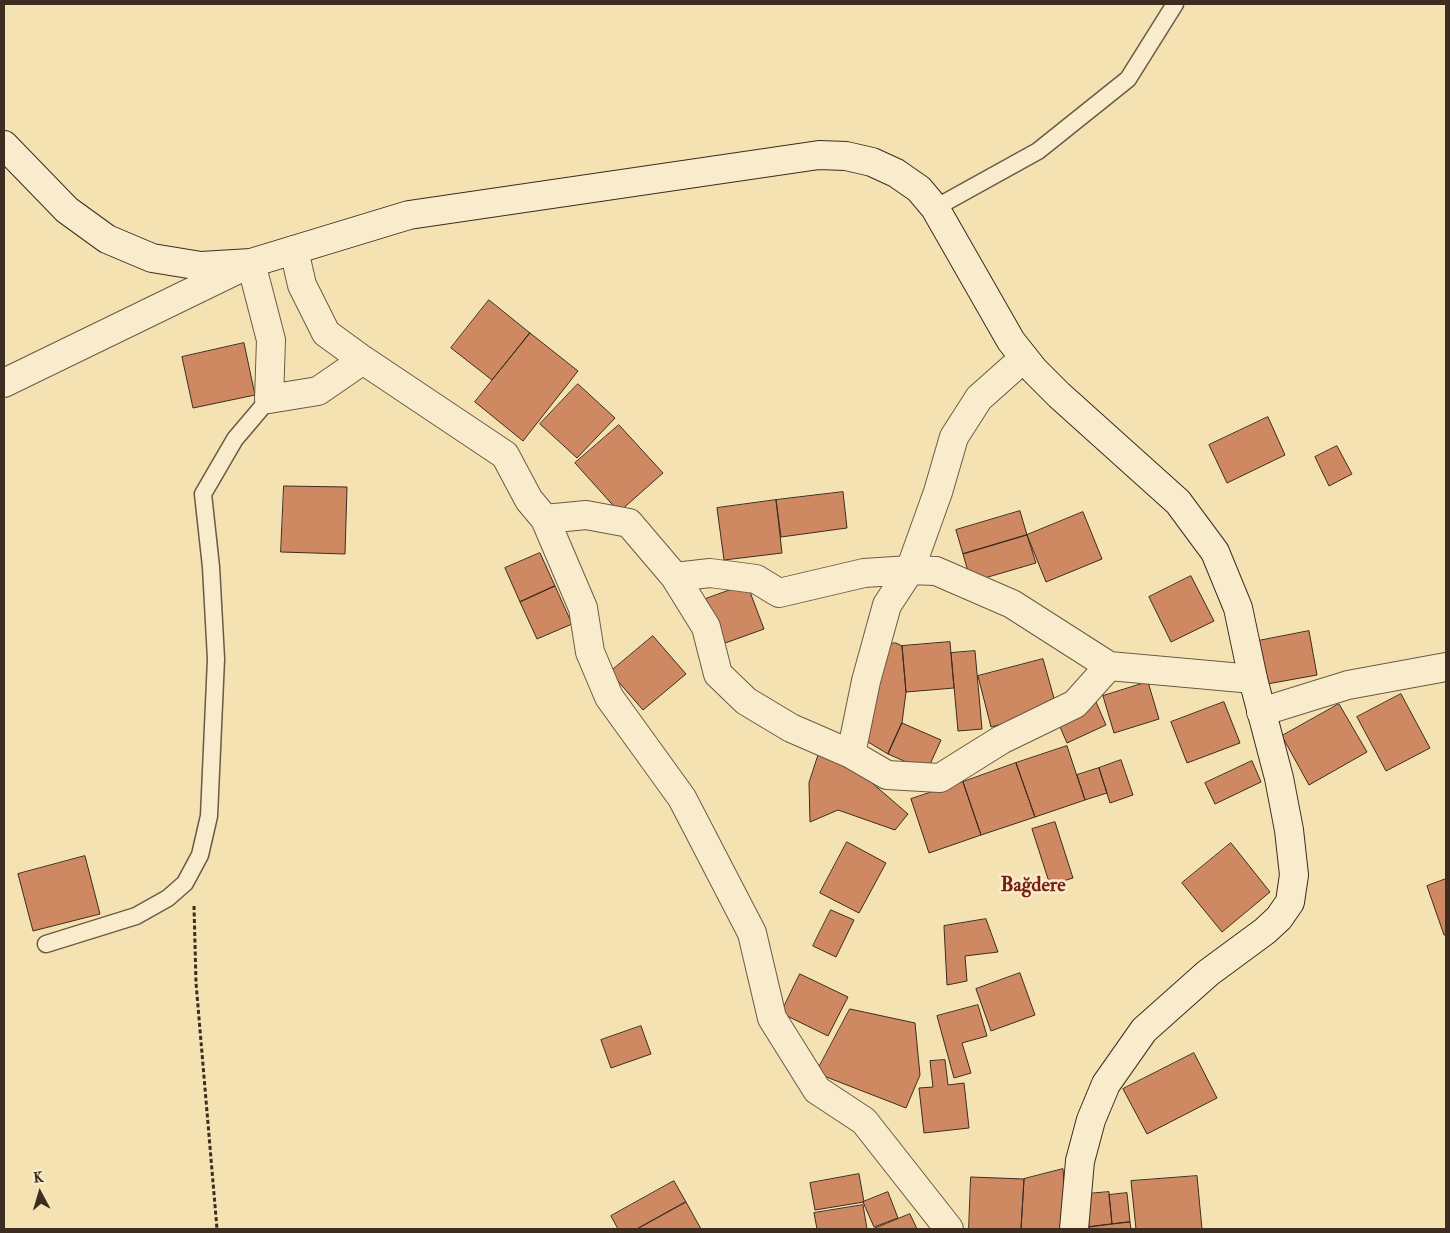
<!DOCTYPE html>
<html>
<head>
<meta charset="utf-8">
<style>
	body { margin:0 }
	#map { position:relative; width:1450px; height:1233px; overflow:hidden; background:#f5e2b2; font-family:"IM FELL Double Pica",serif }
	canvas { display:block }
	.frame { position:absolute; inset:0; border:5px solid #3d2c20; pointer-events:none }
	.north { position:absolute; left:15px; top:1168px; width:50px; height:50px; -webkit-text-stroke:4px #f8eccd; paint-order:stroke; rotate:354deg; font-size:14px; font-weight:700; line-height:20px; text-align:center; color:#3d2c20 }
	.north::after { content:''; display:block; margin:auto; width:18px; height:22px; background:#3d2c20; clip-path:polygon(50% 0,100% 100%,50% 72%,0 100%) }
</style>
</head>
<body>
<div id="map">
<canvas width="1450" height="1233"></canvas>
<div class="frame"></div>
<div class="north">K</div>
</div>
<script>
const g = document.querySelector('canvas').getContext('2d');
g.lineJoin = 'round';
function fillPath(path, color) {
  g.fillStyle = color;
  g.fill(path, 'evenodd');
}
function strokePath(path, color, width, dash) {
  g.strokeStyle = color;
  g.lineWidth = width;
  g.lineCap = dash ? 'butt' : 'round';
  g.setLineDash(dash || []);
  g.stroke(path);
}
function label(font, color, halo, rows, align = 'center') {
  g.font = font + ' "IM FELL Double Pica",serif';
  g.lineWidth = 5;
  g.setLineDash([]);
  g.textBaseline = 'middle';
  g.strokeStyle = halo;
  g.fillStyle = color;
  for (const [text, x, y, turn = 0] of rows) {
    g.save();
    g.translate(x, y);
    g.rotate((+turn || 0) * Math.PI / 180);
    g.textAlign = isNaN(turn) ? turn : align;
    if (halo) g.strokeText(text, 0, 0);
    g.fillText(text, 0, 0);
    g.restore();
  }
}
const building = new Path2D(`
	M489 300 530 333 492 380 451 348Z
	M530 333 578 371 523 441 475 402Z
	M244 343 255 395 193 408 182 357Z
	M578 384 615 418 577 458 540 424Z
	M1268 417 1285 455 1227 483 1209 445Z
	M619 425 663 473 619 512 575 463Z
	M1337 446 1352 474 1329 486 1315 457Z
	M284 486 347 487 345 554 281 552Z
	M843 492 847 528 781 537 776 500Z
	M776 500 782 553 724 560 717 508Z
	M1020 511 1027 535 963 554 956 530Z
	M1083 512 1102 559 1046 582 1027 535Z
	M1027 535 1036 563 971 582 963 554Z
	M540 553 555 586 520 602 505 568Z
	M1191 576 1214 621 1171 642 1149 597Z
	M747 584 764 629 717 646 700 601Z
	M555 586 572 624 537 639 520 602Z
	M1309 631 1317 675 1267 684 1258 641Z
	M653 636 686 674 643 710 610 672Z
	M950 642 954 688 906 692 902 646Z
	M896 643 902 646 906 692 902 723 888 754 863 739 889 644Z
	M975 651 982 729 958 731 951 653Z
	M1043 659 1057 709 991 727 978 676Z
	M1148 682 1159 719 1114 733 1103 696Z
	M1401 694 1430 748 1386 771 1357 717Z
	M1096 702 1106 725 1067 743 1057 720Z
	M1224 702 1240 743 1187 763 1171 722Z
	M1339 704 1367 752 1309 785 1282 736Z
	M902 723 941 740 927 771 888 754Z
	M1067 746 1085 800 1035 817 1016 763Z
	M820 750 864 776 908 814 895 830 838 810 810 822 809 783Z
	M1121 760 1133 795 1110 803 1099 768Z
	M1252 761 1261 782 1215 804 1205 783Z
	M1016 763 1035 817 981 835 963 782Z
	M1099 768 1107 793 1085 800 1077 775Z
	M963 782 981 835 929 853 911 799Z
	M1055 822 1073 878 1050 885 1032 829Z
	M847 842 886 863 859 913 820 893Z
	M1231 843 1270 892 1222 932 1182 883Z
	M85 856 100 914 33 931 18 874Z
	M1446 879V935H1444L1427 886Z
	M831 910 854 920 836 957 813 946Z
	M986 919 998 952 965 956 967 981 947 985 944 926Z
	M1020 973 1035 1015 991 1031 976 989Z
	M800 974 848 997 828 1036 781 1013Z
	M978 1005 987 1036 962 1043 971 1073 954 1078 937 1016Z
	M850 1009 915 1023 920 1075 906 1108 816 1073Z
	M641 1026 651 1054 611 1068 601 1040Z
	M1194 1053 1217 1098 1147 1134 1123 1089Z
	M945 1060 948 1085 964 1083 969 1128 924 1133 919 1088 933 1087 930 1061Z
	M1063 1169 1066 1211 1060 1229H1021L1024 1179Z
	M859 1174 864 1202 815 1210 810 1183Z
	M1197 1176 1202 1229H1136L1131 1181Z
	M971 1177 1024 1179 1021 1229H969Z
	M674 1181 686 1202 637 1229H618L611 1216Z
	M888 1192 898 1218 874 1227 863 1202Z
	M1109 1192 1112 1224 1089 1227 1086 1194Z
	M1127 1193 1130 1222 1112 1224 1109 1195Z
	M686 1202 701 1229H637Z
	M863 1205 867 1229H817L814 1213Z
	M910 1214 917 1229H873Z
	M1130 1222 1131 1229H1090L1089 1227Z`);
fillPath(building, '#ce8862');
strokePath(building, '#3d2c20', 1);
const lane = new Path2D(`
	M935 208 1038 151 1128 79 1175 4
	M46 944 136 916 168 898 185 883 200 855 209 816 216 659 211 567 203 494 235 439 269 399`);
const street = new Path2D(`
	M294 250 302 285 326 333 363 360 505 455 529 500 545 519 586 515 629 523 675 577 706 627 718 674 746 701 791 728 851 754
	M1024 358 979 398 954 437 938 492 910 570 887 605 866 681 851 754 887 775 940 778 1001 740 1075 704 1109 666
	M4 383 251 263 271 340 269 399 318 391 363 360
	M545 519 583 608 590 652 609 697 682 798 752 933 772 1018 817 1090 864 1121 949 1229
	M675 577 710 573 756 579 779 593 864 573 910 570 936 571 1012 604 1109 666 1253 679
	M1261 712 1348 685 1446 667`);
const secondary = new Path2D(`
	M4 145 67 210 107 239 152 258 201 266 251 263 409 215 819 155 846 156 872 162 896 173 919 189 935 208 1011 341 1034 370 1059 395 1178 502 1215 552 1238 608 1253 679 1279 778 1289 830 1294 875 1290 902 1279 918 1265 931 1208 973 1144 1030 1106 1084 1091 1120 1080 1161 1074 1229`);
strokePath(lane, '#6b5a44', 19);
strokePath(street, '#6b5a44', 30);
strokePath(secondary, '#3d2c20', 30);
strokePath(new Path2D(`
	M194 906 196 983 217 1229`), '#3d2c20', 3, [4, 2.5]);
strokePath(lane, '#f8eccd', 16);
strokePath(street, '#f8eccd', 28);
strokePath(secondary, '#f8eccd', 28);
label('bold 20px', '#7a1f14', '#f8eccd', [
	["Bağdere",1033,887]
]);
</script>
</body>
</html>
